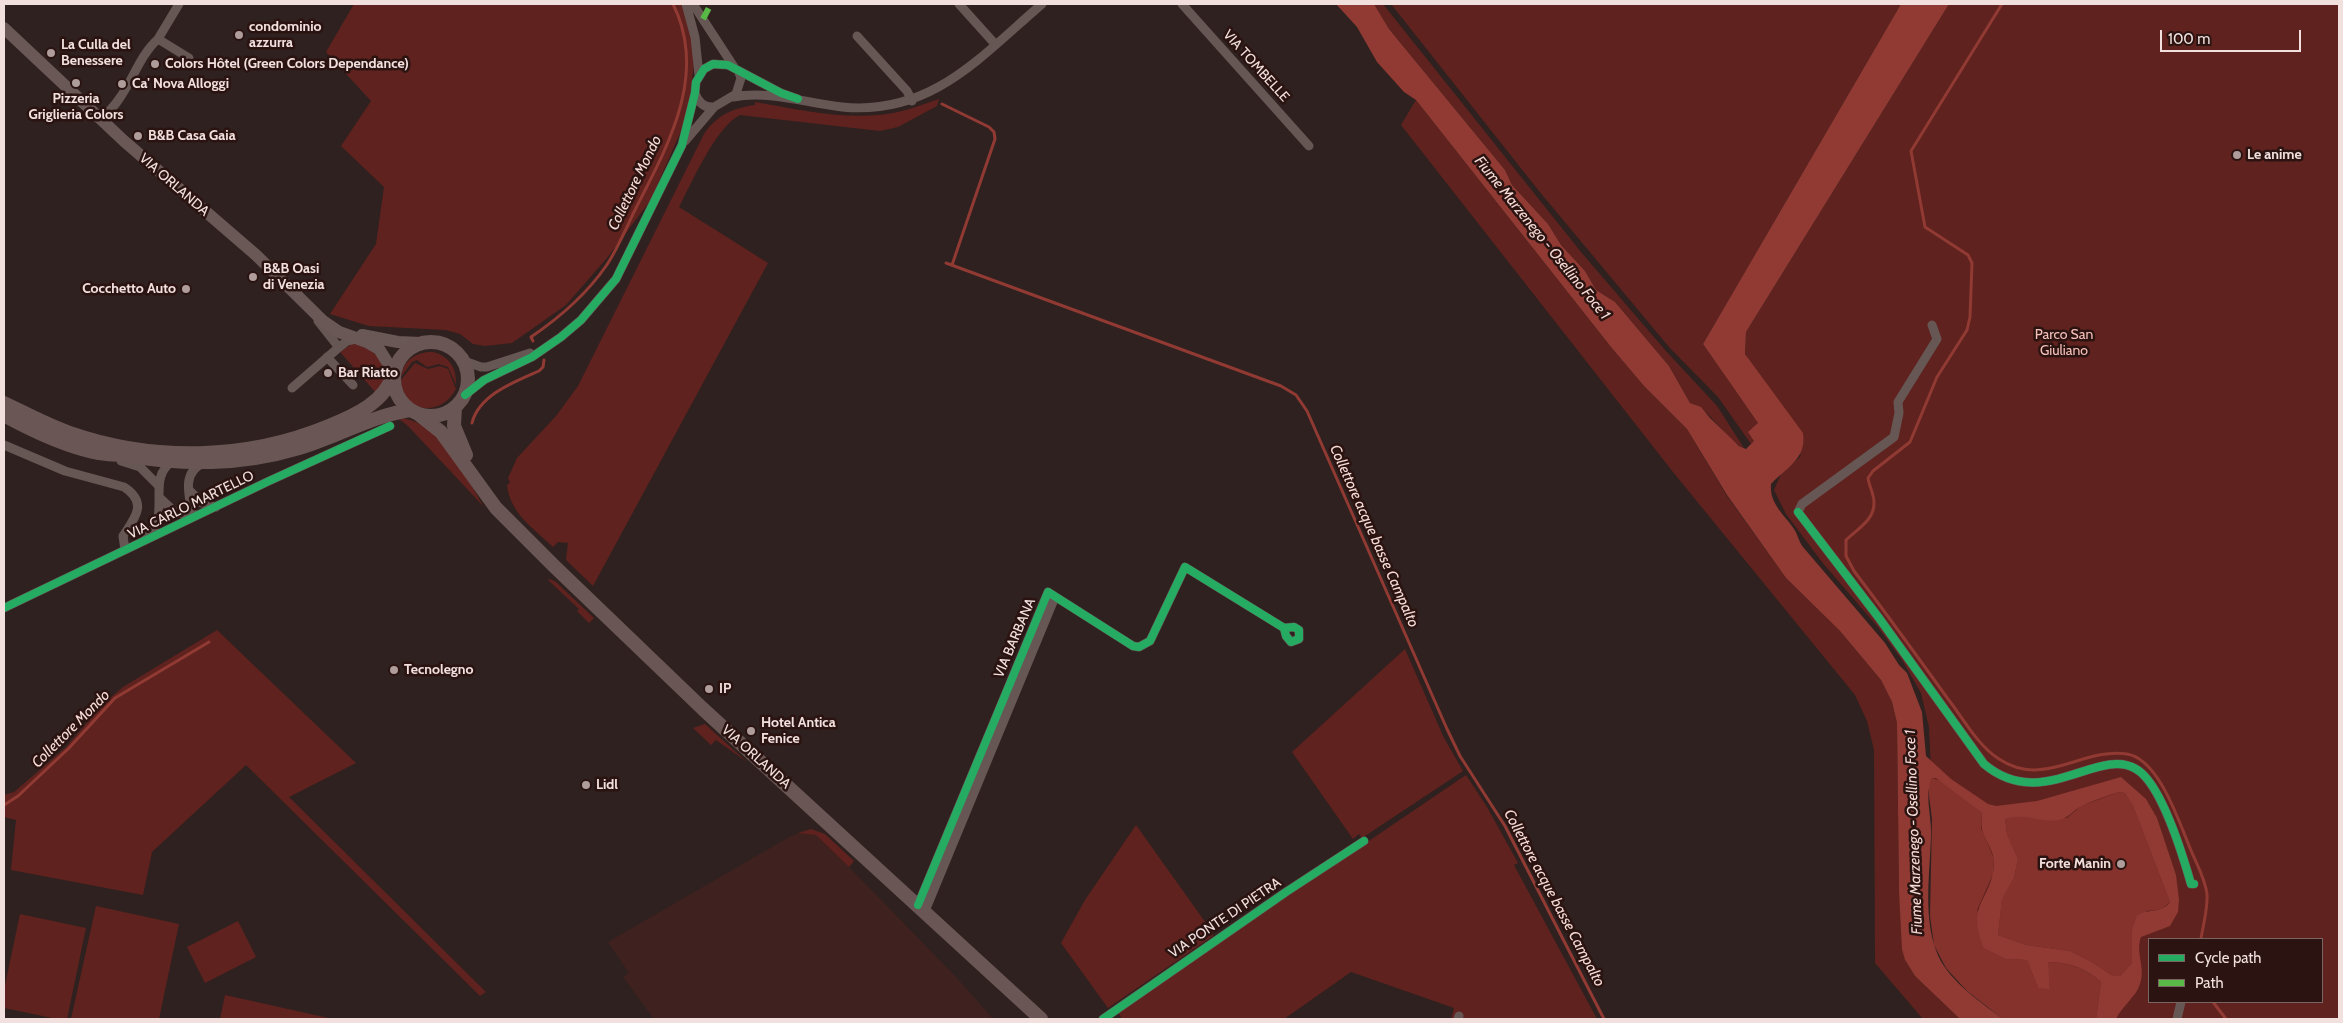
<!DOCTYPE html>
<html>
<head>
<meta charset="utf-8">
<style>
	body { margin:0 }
	#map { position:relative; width:2343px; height:1023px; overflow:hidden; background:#2f211f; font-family:Cabin,sans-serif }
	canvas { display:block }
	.frame { position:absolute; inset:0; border:5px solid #f2e0de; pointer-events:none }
	.legend { position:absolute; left:2148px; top:938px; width:175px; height:65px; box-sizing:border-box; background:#2a1310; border:1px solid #7a6562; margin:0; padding:6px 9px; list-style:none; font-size:15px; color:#f2e0de }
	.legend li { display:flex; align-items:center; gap:10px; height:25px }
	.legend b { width:25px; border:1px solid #7a6562 }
	.scale { position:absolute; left:2160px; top:30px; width:141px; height:22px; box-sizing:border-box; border:2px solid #f2e0de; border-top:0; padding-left:6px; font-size:15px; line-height:18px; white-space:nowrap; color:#f2e0de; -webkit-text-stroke:4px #2a1310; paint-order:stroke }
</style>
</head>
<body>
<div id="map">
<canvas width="2343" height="1023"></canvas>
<div class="frame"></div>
<ul class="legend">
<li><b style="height:6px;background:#26ab63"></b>Cycle path</li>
<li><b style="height:6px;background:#58b947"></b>Path</li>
</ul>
<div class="scale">100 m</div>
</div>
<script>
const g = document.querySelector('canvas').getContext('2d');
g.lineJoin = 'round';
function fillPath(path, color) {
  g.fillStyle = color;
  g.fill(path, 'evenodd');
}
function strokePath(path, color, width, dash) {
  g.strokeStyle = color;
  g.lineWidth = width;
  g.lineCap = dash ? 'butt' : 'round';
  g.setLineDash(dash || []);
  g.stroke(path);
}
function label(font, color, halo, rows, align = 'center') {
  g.font = font + ' Cabin,sans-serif';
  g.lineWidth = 5;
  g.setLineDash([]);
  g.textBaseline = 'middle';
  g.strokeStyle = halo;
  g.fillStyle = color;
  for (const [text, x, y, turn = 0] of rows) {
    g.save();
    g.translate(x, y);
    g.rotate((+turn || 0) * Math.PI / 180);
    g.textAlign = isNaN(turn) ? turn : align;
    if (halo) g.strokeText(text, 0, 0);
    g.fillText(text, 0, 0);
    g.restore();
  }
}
fillPath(new Path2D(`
	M803 832 816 835 849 867 957 978 993 1019H654L623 977 629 973 608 942 791 836Z`), '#3f221f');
fillPath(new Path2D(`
	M354 4H682L691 32 694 65 688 112 681 131 650 201 607 258 566 305 512 343 485 346 473 344 460 334 446 330 369 326 330 314 376 244 384 187 341 146 371 101 326 52Z
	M1374 4H1383L1581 252 1665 350 1717 406 1744 448C1723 438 1712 410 1690 403L1669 366 1615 302 1596 290 1585 271 1561 245 1548 224 1512 185 1505 170 1389 29Z
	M1391 4H1901L1703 344 1758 423 1754 441 1751 444 1718 397 1669 347 1539 191Z
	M1949 4H2339V1019H2010L1935 861 1929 727 1921 693 1902 660 1877 626 1822 562 1786 514 1774 490 1781 474 1801 456 1745 353 1746 332ZM2149 939H2322V1002H2149Z
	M939 99 937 106 898 127 880 131 740 115C716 127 692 182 679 207L768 263 593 586 566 560 568 543 558 542 553 547C533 528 510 513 507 485L510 483 508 478 517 458 556 416 578 386 704 134C717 115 733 108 755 105V102C802 110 855 123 902 111 914 108 926 103 939 99Z
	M1416 100 1611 347 1644 386 1687 429 1727 496 1786 578 1840 631 1881 680 1892 702 1897 723 1899 892 1905 960 1915 976 1960 1019H1923L1875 963 1874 750 1867 721 1855 695 1673 472 1401 125Z
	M352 344C368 345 389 360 384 379 383 384 379 390 377 394L340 352Z
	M433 352C449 356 457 368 456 385L448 367 439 364 427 367 417 360 412 362 401 377C403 360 417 351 433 352Z
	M415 363 428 369 440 366 448 369 456 389C441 417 405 414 400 381Z
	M398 418C439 419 466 476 484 507L408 426Z
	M550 579 556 582 594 618 589 623 577 611 579 609 548 580Z
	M217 630 356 763 289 797 486 992 480 996 246 765 152 852 143 895 11 870 16 820 4 817V795L14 792 65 748 104 703 123 687Z
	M1405 649 1444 738 1463 771 1362 838 1359 834 1353 839 1292 752Z
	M705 724 747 762 716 740 711 745 693 728Z
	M1466 775 1487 807 1518 863 1514 865 1597 1019H1451L1454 1008 1351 972 1284 1019H1118L1121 1017 1118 1013 1158 984Z
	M1136 825 1213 933V936L1108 1008 1061 943 1085 900Z
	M811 829 825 834 854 861 849 867 816 835 798 833Z
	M96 906 179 924 159 1019H71Z
	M20 914 86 928 67 1019H57L4 1008V990Z
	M238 921 256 957 205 983 187 947Z
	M225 995 333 1019H220Z`), '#5f221e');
fillPath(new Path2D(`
	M1932 778 1942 781 1982 813 1981 828 1994 859 1993 874 1977 910 2006 959 2027 960 2038 988H2050L2047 962C2069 962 2084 968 2101 982L2096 1019H2003L1967 991 1946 968 1934 945 1930 916 1932 819 1929 796V784Z
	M2119 792 2125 793 2133 806 2170 902 2162 909 2147 911 2132 930V963L2120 976H2113L2092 962 2070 951 2026 945 1998 935 2002 898 2014 878 2018 859 2007 834 2005 819 2015 815 2067 818 2081 806Z`), '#85322d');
fillPath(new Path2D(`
	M1336 4H1374L1389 29 1505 170 1512 185 1548 224 1561 245 1585 271 1596 290 1615 302 1669 366 1690 403 1701 407 1710 418 1739 446 1746 449 1754 441 1748 432 1758 423 1703 344 1901 4H1949L1746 332 1745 354 1803 433C1807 459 1786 468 1771 484 1769 504 1785 515 1794 529 1798 535 1799 542 1803 547L1885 643 1899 665 1907 673 1922 712 1926 756 1951 779 1988 804 1996 806 2037 801 2121 777 2146 799 2157 818 2176 875 2179 899 2178 912 2170 926 2141 937C2135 952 2146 968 2140 984 2136 997 2122 1006 2116 1019H2096L2101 982C2085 968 2069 962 2048 962L2050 989 2038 988 2027 960 2006 959 1984 948C1965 901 1993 901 1994 862 1994 850 1984 840 1982 829 1981 824 1982 818 1982 813L1936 778H1932C1924 795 1932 817 1931 835 1930 877 1920 933 1946 969 1961 989 1983 1004 2003 1019H1960L1915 976 1905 960 1902 949 1899 892 1897 723 1892 702 1881 680 1840 631 1786 578 1727 495 1687 429 1644 386 1611 347 1416 100 1404 92 1377 62 1357 27ZM2119 792 2125 793 2133 806 2170 902C2162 914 2147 908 2137 916L2132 930V963L2120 976H2113L2092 962 2070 951 2026 945 1998 935 2002 899 2014 878 2018 859 2007 834 2005 819C2024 812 2039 823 2059 820 2069 818 2073 810 2082 806 2094 800 2107 796 2119 792Z`), '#903a33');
strokePath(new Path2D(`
	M2002 4 1911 151 1925 227 1968 255 1972 263 1970 317 1967 330 1937 377 1910 442 1873 471 1868 478C1869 486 1874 494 1874 502 1875 520 1857 529 1846 540V556L1854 571C1886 613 1917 656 1948 699 1963 718 1978 746 1999 759 2044 789 2082 747 2127 754 2159 759 2179 822 2190 848 2196 863 2205 878 2207 894 2208 909 2203 925 2201 939
	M942 104 989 127 994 132 995 139 952 265
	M946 263 1281 386 1296 395 1307 411 1447 729 1460 756 1505 826 1604 1019
	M533 341 531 337C559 318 586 295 606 266 619 247 628 223 639 202 671 140 707 72 673 4
	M472 423C479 395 514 382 539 371L543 367 544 360
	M4 805 18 796 69 748 115 698 209 642
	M2213 1002 2226 1019`), '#903a33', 3);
strokePath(new Path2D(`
	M179 4 158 39 189 58
	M686 4 695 37 699 75
	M693 4 734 67
	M959 4 995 44
	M1182 4 1309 146
	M857 36 907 91 912 101
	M695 93C698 102 704 108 714 107
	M733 97C770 90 805 103 842 107 931 116 980 57 1042 4
	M101 120C107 113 114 107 119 99 133 80 140 55 158 39
	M685 141 714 107 736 94 741 78 738 70
	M318 321 337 345V349L347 341 356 339
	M1932 325 1937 339 1898 402 1899 413 1894 437 1802 504 1798 512 1879 618 1984 764C2042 813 2098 746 2136 769 2161 783 2183 856 2191 884H2194
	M327 357 353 385
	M464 361 481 367H487L530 353
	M292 388 337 349
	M465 395 484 380 532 357 561 337 581 320 616 279 682 145 695 93 696 82 704 69 713 64 728 65 781 93 798 99
	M4 445 65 471 124 487C149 503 134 519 123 536L125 550
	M121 461 140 467 159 486
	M189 490 202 503 216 507
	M160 498 175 512 193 517C190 499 180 472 204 463
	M144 541C150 534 156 526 158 517 162 497 152 474 173 461
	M4 608 269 481 390 426
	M918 905 1048 592 1133 646 1139 647 1150 641 1185 567 1284 628 1286 636 1291 642 1299 639V630L1294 627 1284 628
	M925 911 1055 597
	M1103 1019 1286 892 1364 841
	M1458 1019 1459 1016
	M2177 1019 2181 1002`), '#665755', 9);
strokePath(new Path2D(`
	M4 28 124 141 256 255 323 321 339 332 367 342 379 349 394 373
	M362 335 398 342 421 343`), '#6a5857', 12);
strokePath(new Path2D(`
	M394 379a37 37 0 1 1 74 0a37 37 0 1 1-74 0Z
	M4 403C25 413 47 425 70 433 154 462 247 460 329 426 356 415 385 402 394 373
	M455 407 454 426 466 455
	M417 413 441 432 496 508 554 566 703 709 1041 1019
	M4 415C33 431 67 447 99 453 107 455 114 454 122 455 183 465 239 466 299 448 337 437 371 416 410 410`), '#6a5755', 14);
strokePath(new Path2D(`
	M703 19 711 4`), '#58b947', 6, [12, 6]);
strokePath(new Path2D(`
	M465 395 484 380 532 357 561 337 581 320 616 279 682 145 695 93 696 82 704 69 713 64 728 65 781 93 798 99
	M1798 512 1879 618 1984 764C2042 813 2098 746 2136 769 2161 783 2183 856 2191 884H2194
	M4 608 269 481 390 426
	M918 905 1048 592 1133 646 1139 647 1150 641 1185 567 1284 628 1286 636 1291 642 1299 639V630L1294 627 1284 628
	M1103 1019 1286 892 1364 841`), '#26ab63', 8);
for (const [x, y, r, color] of [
	[239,35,5,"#ae9d9b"],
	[51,53,5,"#ae9d9b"],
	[155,64,5,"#ae9d9b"],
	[76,83,5,"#ae9d9b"],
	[122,84,5,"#ae9d9b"],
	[138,136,5,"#ae9d9b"],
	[2237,155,5,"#ae9d9b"],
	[253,277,5,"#ae9d9b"],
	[186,289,5,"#ae9d9b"],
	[328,373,5,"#ae9d9b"],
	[394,670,5,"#ae9d9b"],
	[709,689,5,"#ae9d9b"],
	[751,731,5,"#ae9d9b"],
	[586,785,5,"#ae9d9b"],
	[2121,864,5,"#ae9d9b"]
]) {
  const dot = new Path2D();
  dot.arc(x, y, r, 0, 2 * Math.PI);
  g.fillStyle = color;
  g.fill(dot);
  strokePath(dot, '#2a1310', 2);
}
label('bold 14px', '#f2e0de', '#2a1310', [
	["condominio",249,27],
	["azzurra",249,43],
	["La Culla del",61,45],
	["Benessere",61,61],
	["Colors Hôtel (Green Colors Dependance)",165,64],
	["Ca' Nova Alloggi",132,84],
	["Pizzeria",76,99,"center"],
	["Griglieria Colors",76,115,"center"],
	["B&B Casa Gaia",148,136],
	["Le anime",2247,155],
	["B&B Oasi",263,269],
	["di Venezia",263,285],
	["Cocchetto Auto",176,289,"right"],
	["Bar Riatto",338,373],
	["Tecnolegno",404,670],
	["IP",719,689],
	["Hotel Antica",761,723],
	["Fenice",761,739],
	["Lidl",596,785],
	["Forte Manin",2111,864,"right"]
], 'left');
label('14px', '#f2e0de', '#2a1310', [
	["VIA TOMBELLE",1256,66,48],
	["VIA ORLANDA",174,185,41],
	["VIA CARLO MARTELLO",191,505,-26],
	["VIA BARBANA",1015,638,-67],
	["VIA ORLANDA",756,757,42],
	["VIA PONTE DI PIETRA",1225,918,-34]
]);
label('14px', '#f7c1ba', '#2a1310', [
	["Parco San",2064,335],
	["Giuliano",2064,351]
]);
label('italic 15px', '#f6dad6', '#2a1310', [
	["Collettore Mondo",635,183,-64],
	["Fiume Marzenego - Osellino Foce 1",1542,238,51],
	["Collettore acque basse Campalto",1374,536,66],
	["Collettore Mondo",71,729,-45],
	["Fiume Marzenego - Osellino Foce 1",1914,832,-92],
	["Collettore acque basse Campalto",1554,898,62]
]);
</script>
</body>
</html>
